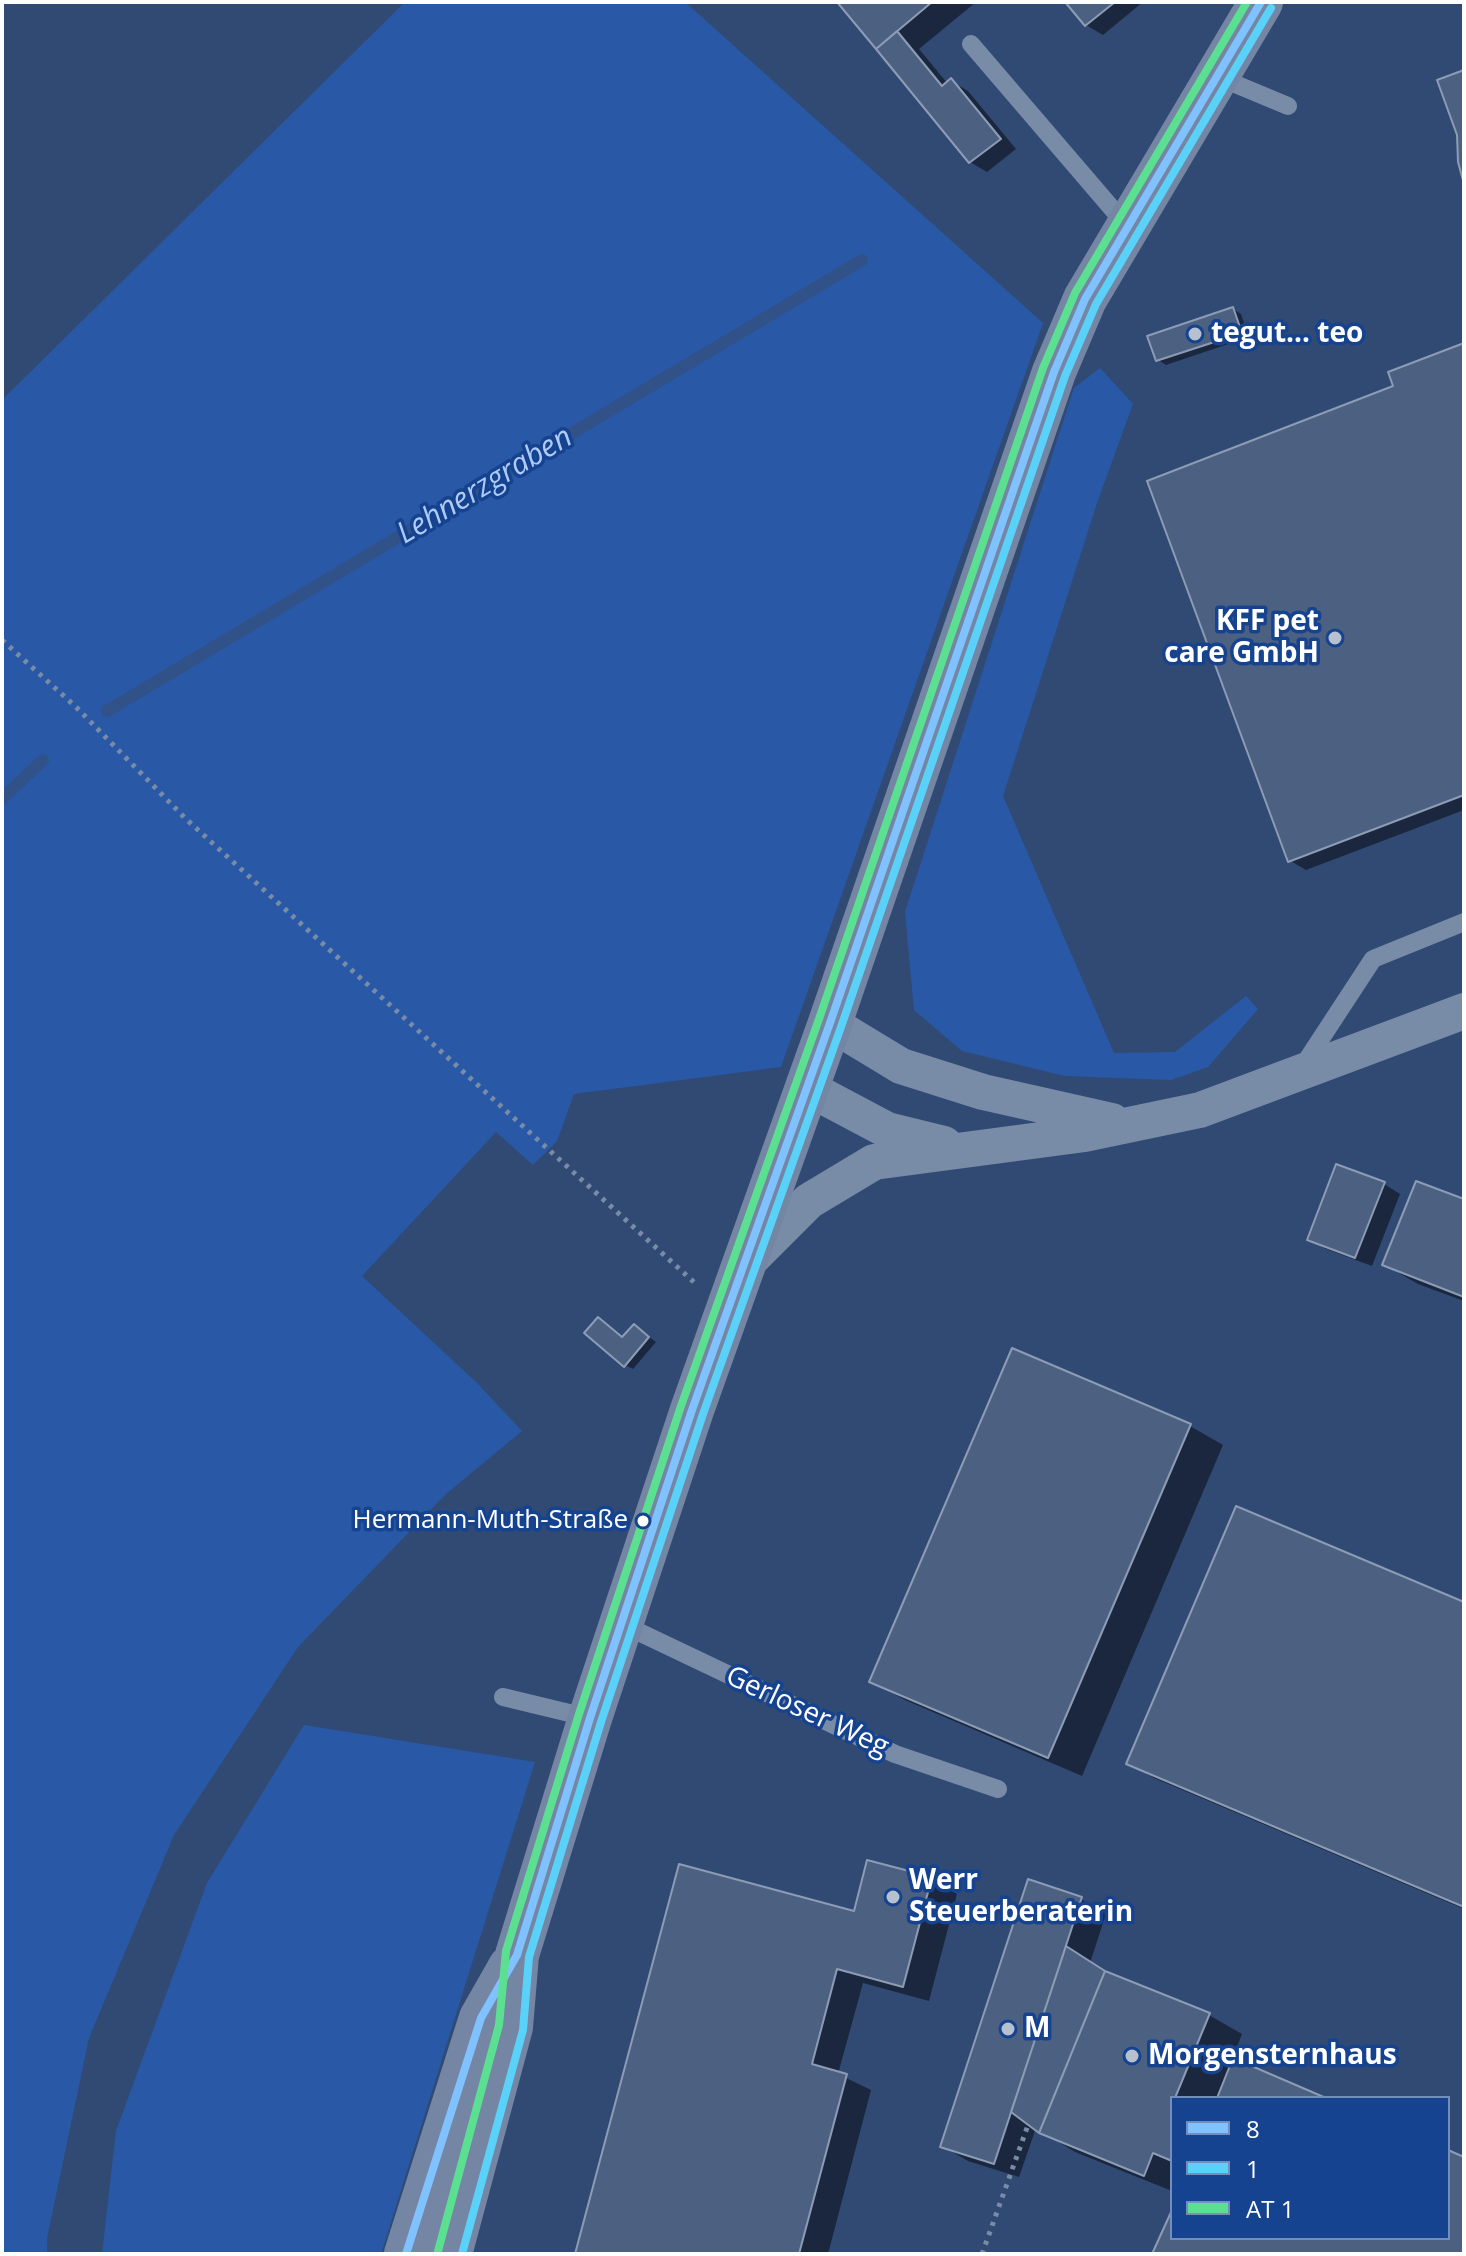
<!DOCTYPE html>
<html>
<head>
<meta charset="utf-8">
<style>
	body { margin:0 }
	#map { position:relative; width:1466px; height:2256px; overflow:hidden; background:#314a74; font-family:"Open Sans",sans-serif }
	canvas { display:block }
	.frame { position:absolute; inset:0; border:4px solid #fff; pointer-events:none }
	.legend { position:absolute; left:1170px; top:2096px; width:280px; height:144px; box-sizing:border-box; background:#16438f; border:2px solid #738ebc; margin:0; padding:10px 14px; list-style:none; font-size:24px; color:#fff }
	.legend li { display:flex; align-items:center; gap:16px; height:40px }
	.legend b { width:40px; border:2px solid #738ebc }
</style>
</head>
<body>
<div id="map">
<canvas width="1466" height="2256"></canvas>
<div class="frame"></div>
<ul class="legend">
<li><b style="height:10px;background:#80c1ff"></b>8</li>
<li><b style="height:10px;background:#5ad1f9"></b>1</li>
<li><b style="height:10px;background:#5be092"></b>AT 1</li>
</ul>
</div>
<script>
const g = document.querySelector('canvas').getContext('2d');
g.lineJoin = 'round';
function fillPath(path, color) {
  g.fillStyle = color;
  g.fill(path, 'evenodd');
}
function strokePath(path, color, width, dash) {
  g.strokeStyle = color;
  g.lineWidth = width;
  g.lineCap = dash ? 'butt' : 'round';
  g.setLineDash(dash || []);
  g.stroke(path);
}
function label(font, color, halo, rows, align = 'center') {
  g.font = font + ' "Open Sans",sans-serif';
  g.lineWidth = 7;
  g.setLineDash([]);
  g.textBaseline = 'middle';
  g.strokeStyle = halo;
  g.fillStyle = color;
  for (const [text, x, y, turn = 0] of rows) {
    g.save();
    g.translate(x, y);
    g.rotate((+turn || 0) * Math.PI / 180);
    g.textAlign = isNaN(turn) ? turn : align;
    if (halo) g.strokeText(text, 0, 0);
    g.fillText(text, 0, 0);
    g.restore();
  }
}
fillPath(new Path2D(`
	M405 2H685L1043 323 781 1067 574 1094 557 1141 533 1165 496 1132 362 1276 476 1382 522 1431 446 1494 298 1647 174 1835 89 2038 47 2238V2254H2V400Z
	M1100 368 1133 404 1097 503 1003 796 1114 1053 1175 1052 1246 996 1258 1009 1208 1067 1171 1080 1065 1076 962 1051 914 1010 905 912 1074 388Z
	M304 1725 535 1762 381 2254H102L116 2131 207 1883Z`), '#2959a6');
fillPath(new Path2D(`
	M839 2H976L919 49 948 84 951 81 968 91 1016 149 987 172 970 162Z
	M1068 2H1143L1103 35 1086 25Z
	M1233 309 1241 314 1249 337 1166 365 1158 360Z
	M1464 345V810L1306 870 1289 860 1396 388Z
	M1384 1184 1400 1194 1372 1266 1326 1249 1309 1239Z
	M1464 1202V1301L1418 1284 1385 1265Z
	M599 1319 624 1338 634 1326 656 1342 633 1369 625 1365Z
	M1013 1351 1190 1426 1223 1445 1082 1776 905 1700 872 1681Z
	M1464 1604V1909L1154 1778 1129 1764Z
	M869 1862 932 1879 957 1894 929 2001 863 1983 838 2074 871 2090 828 2254H577L855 1913Z
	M1081 1899 1106 1914 1090 1963 1109 1974 1209 2015 1242 2034 1232 2060 1321 2098H1172V2191L1075 2152 1036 2128 1019 2177 968 2161 942 2146Z`), '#0007');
strokePath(new Path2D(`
	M107 711 862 260
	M2 799 43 760`), '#315189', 12);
const building = new Path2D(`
	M837 2H932L876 49Z
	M1065 2H1115L1085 26Z
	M897 31 942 86 951 78 1001 139 969 163 876 49Z
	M1464 70V184L1458 162 1457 135 1437 80Z
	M1233 307 1242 333 1156 361 1147 336Z
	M1464 343V795L1288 862 1147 481 1393 386 1388 372Z
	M1336 1164 1385 1182 1355 1258 1307 1240Z
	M1416 1181 1464 1199V1297L1382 1265Z
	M598 1317 622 1337 634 1324 649 1337 624 1367 584 1333Z
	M1012 1348 1191 1424 1048 1758 869 1682Z
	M1236 1506 1464 1602V1907L1126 1764Z
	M867 1860 932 1877 903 1987 837 1969 812 2064 847 2074 799 2254H575L679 1864 854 1911Z
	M1028 1879 1082 1897 994 2164 940 2147Z
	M1066 1946 1105 1971 1039 2133 1011 2112Z
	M1105 1971 1210 2013 1175 2098H1172V2161L1153 2153 1144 2176 1039 2133Z
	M1233 2058 1326 2098H1217Z
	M1448 2150 1464 2157V2254H1152L1172 2210V2238H1448Z`);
fillPath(building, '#4c6182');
strokePath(building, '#8d9cb5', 2);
strokePath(new Path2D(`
	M2 640 76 707 185 818 696 1284
	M982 2254 1028 2125`), '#788ba7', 5, [4, 6]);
strokePath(new Path2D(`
	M971 44 1127 226
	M1216 76 1288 106
	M1301 1069 1373 959 1464 922
	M622 1624 895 1754 998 1789
	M503 1697 590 1718`), '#788ba7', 18);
strokePath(new Path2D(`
	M830 1023 901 1066 983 1092 1112 1121
	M806 1087 887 1130 944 1144
	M745 1265 809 1201 874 1162 1085 1134 1200 1110 1464 1011`), '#788ba7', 36);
strokePath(new Path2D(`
	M406 2254 481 2018 510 1967
	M450 2254 511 2027 517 1955 590 1718 692 1410 830 1023 1054 372 1085 299 1261 2`), '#7486a3', 44);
strokePath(new Path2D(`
	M406 2254 481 2018 517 1955 590 1718 692 1410 830 1023 1054 372 1085 299 1261 2`), '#80c1ff', 8);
strokePath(new Path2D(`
	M462 2254 523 2030 529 1957 601 1722 703 1414 841 1027 1065 376 1096 304 1271 8`), '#5ad1f9', 8);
strokePath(new Path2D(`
	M438 2251 499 2025 506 1951 579 1714 681 1406 819 1019 1043 368 1075 293 1247 2`), '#5be092', 8);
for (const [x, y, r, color] of [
	[1195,334,8,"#b7c0ce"],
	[1335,638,8,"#b7c0ce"],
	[643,1521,7,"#fff"],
	[893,1897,8,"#b7c0ce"],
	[1008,2029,8,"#b7c0ce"],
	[1132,2056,8,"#b7c0ce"]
]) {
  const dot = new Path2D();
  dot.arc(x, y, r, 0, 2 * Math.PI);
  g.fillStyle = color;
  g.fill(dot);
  strokePath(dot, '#16438f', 3);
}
label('26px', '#fff', '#16438f', [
	["Hermann-Muth-Straße",628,1521]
], 'right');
label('bold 28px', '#fff', '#16438f', [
	["tegut… teo",1211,334],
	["KFF pet",1319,622,"right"],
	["care GmbH",1319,654,"right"],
	["Werr",909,1881],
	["Steuerberaterin",909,1913],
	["M",1024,2029],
	["Morgensternhaus",1148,2056]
], 'left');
label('28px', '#fff', '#16438f', [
	["Gerloser Weg",807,1712,25]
]);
label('italic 30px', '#aecbf7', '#16438f', [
	["Lehnerzgraben",485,486,-31]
]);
</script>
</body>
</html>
